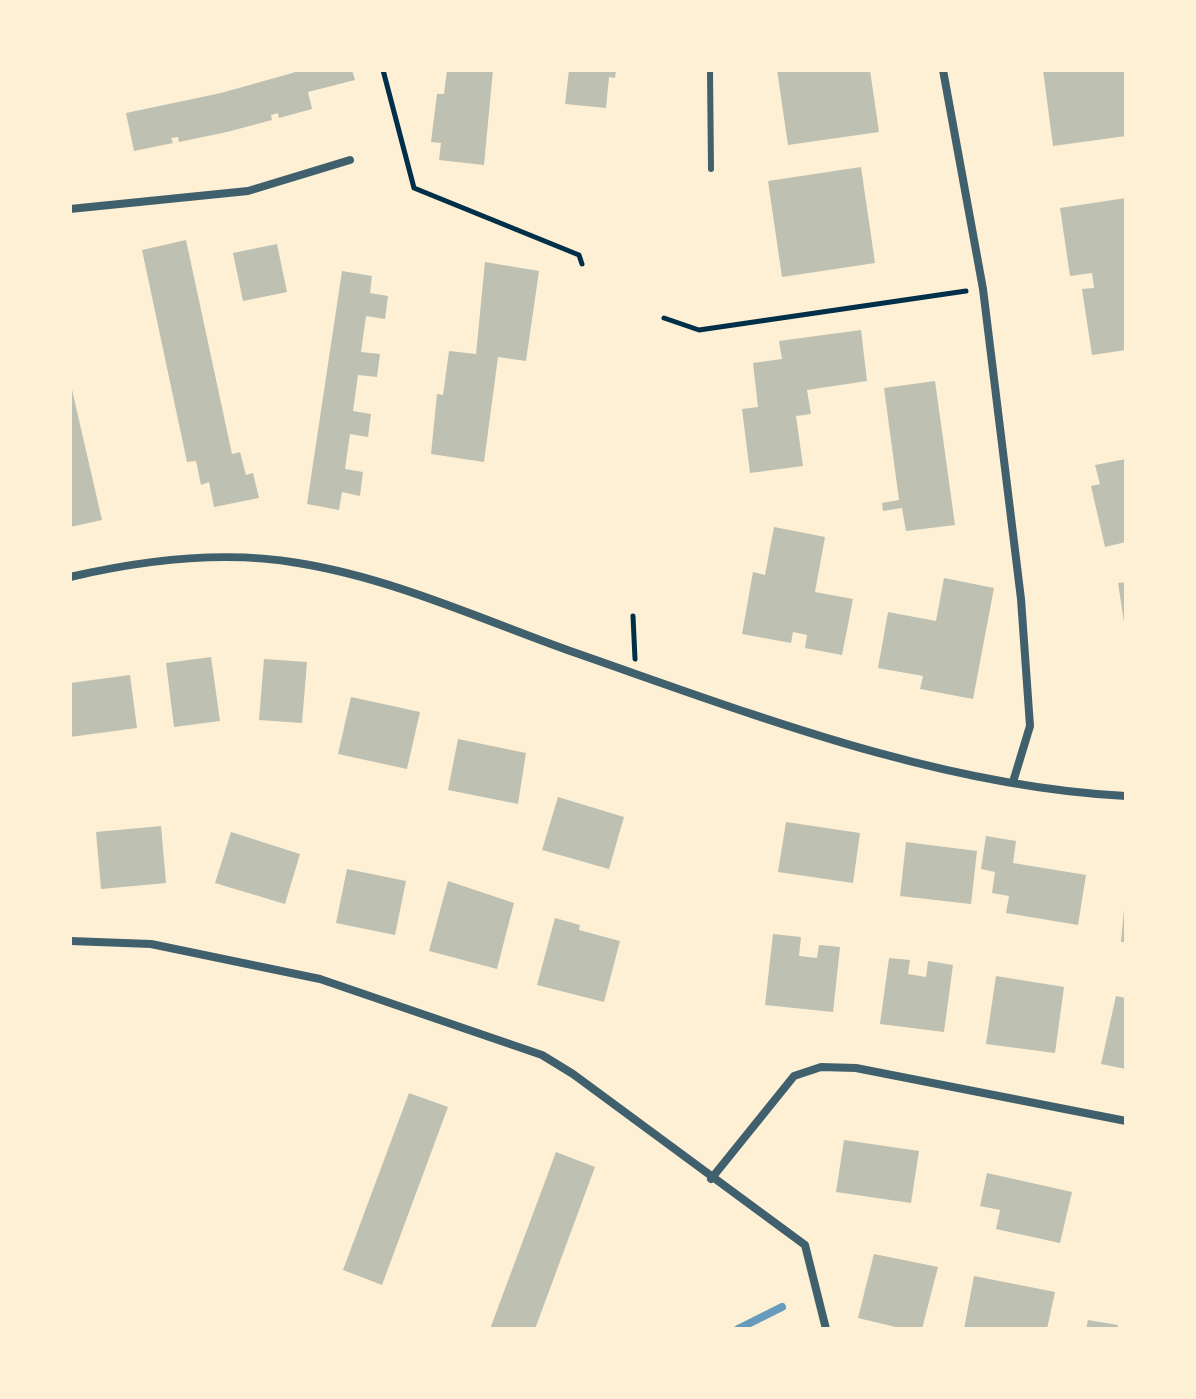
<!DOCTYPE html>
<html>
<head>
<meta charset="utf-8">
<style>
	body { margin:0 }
	#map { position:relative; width:1196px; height:1399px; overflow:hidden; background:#fdf0d5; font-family:"PT Sans",sans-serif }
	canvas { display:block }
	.frame { position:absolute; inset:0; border:72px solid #fdf0d5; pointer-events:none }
</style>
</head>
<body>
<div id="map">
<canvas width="1196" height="1399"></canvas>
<div class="frame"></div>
</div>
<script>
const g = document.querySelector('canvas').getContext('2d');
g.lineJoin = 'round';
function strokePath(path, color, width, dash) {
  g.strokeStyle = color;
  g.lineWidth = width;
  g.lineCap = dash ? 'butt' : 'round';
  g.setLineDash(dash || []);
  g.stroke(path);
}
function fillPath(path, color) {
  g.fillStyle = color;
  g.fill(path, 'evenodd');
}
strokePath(new Path2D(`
	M738 1329 782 1307`), '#669bbc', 8);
fillPath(new Path2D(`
	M303 70H352L355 80 308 92 312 109 279 118 278 113 271 115 272 120 227 132 179 142 178 137 171 138 173 143 134 151 126 113 221 93Z
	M447 70H493L484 165 439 160 441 143 431 142 437 94H444Z
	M569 70H616L615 78 609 77 606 108 565 104Z
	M777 70H870L879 132 788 145Z
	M1043 70H1126V136L1053 146Z
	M861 167 875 263 782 277 768 181Z
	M1126 198V350L1092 355 1082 289 1094 288 1092 273 1070 276 1060 208Z
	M186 240 232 454 240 452 246 475 253 473 259 498 214 507 209 482 201 485 196 461 187 462 142 250Z
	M277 244 287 292 243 301 233 253Z
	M485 262 539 271 526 361 498 357 484 462 431 454 437 394 443 395 449 351 476 354Z
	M342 271 372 276 370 293 388 296 385 319 366 316 361 352 380 354 377 377 358 375 353 411 371 414 368 437 350 434 345 469 363 472 360 496 342 492 339 510 307 504Z
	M861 330 867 381 807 390 811 414 796 416 803 466 750 473 742 409 758 407 753 363 782 359 779 341Z
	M70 381 102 520 70 527Z
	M935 381 955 525 906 531 902 508 883 511 882 503 899 500 884 388Z
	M1126 459V542L1105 547 1091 486 1100 484 1095 465Z
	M774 527 825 537 815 592 853 599 842 655 805 648 807 635 793 632 791 643 742 634 753 572 765 575Z
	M944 578 994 588 973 699 920 689 923 676 878 668 888 612 936 621Z
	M1126 582V622H1124L1118 583Z
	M211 657 220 721 174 727 166 663Z
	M264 659 307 662 302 723 259 720Z
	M130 675 137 728 70 737V683Z
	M351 697 420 712 407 769 338 754Z
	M458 739 526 753 518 804 448 790Z
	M558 797 624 817 609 869 542 850Z
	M786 822 860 833 853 883 778 872Z
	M161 826 166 883 101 889 96 832Z
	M231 832 300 854 285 904 215 883Z
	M986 836 1016 841 1013 863 1086 875 1078 925 1006 913 1009 896 992 893 995 872 981 869Z
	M906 842 977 851 971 904 900 896Z
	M347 869 406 881 395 935 336 923Z
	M448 881 514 903 497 969 429 951Z
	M1124 909H1126V942H1121Z
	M555 918 580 925 579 930 620 941 604 1002 537 985Z
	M773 934 801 937 799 956 817 958 819 945 840 947 833 1012 765 1005Z
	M889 958 910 960 908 974 926 977 928 961 953 965 944 1032 880 1024Z
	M996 976 1064 987 1055 1053 986 1044Z
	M1116 996 1126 998V1069L1101 1064Z
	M409 1093 448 1107 382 1285 343 1270Z
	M844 1140 919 1151 911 1203 836 1192Z
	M556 1152 595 1167 535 1329H490Z
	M987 1173 1072 1192 1060 1243 996 1229 1000 1210 980 1206Z
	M874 1254 938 1267 922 1329H904L858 1318Z
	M974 1276 1055 1292 1047 1329H964Z
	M1088 1320 1118 1325 1117 1329H1086Z`), '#bec0b2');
strokePath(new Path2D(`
	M383 70 414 188 579 255 582 264
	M664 318 699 330 966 291
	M633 616 635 659`), '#003049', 5);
strokePath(new Path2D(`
	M710 70 711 169`), '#3f606c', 6);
strokePath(new Path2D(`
	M943 70 983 289 1021 599 1030 726 1013 782
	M70 209 248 191 350 160
	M70 577C143 560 223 550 298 563 392 578 483 620 573 652 749 713 939 787 1126 796
	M70 941 151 944 320 979 542 1055 573 1074 805 1245 826 1329
	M711 1179 794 1076 821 1067 856 1068 1126 1121`), '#3f606c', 8);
</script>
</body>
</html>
